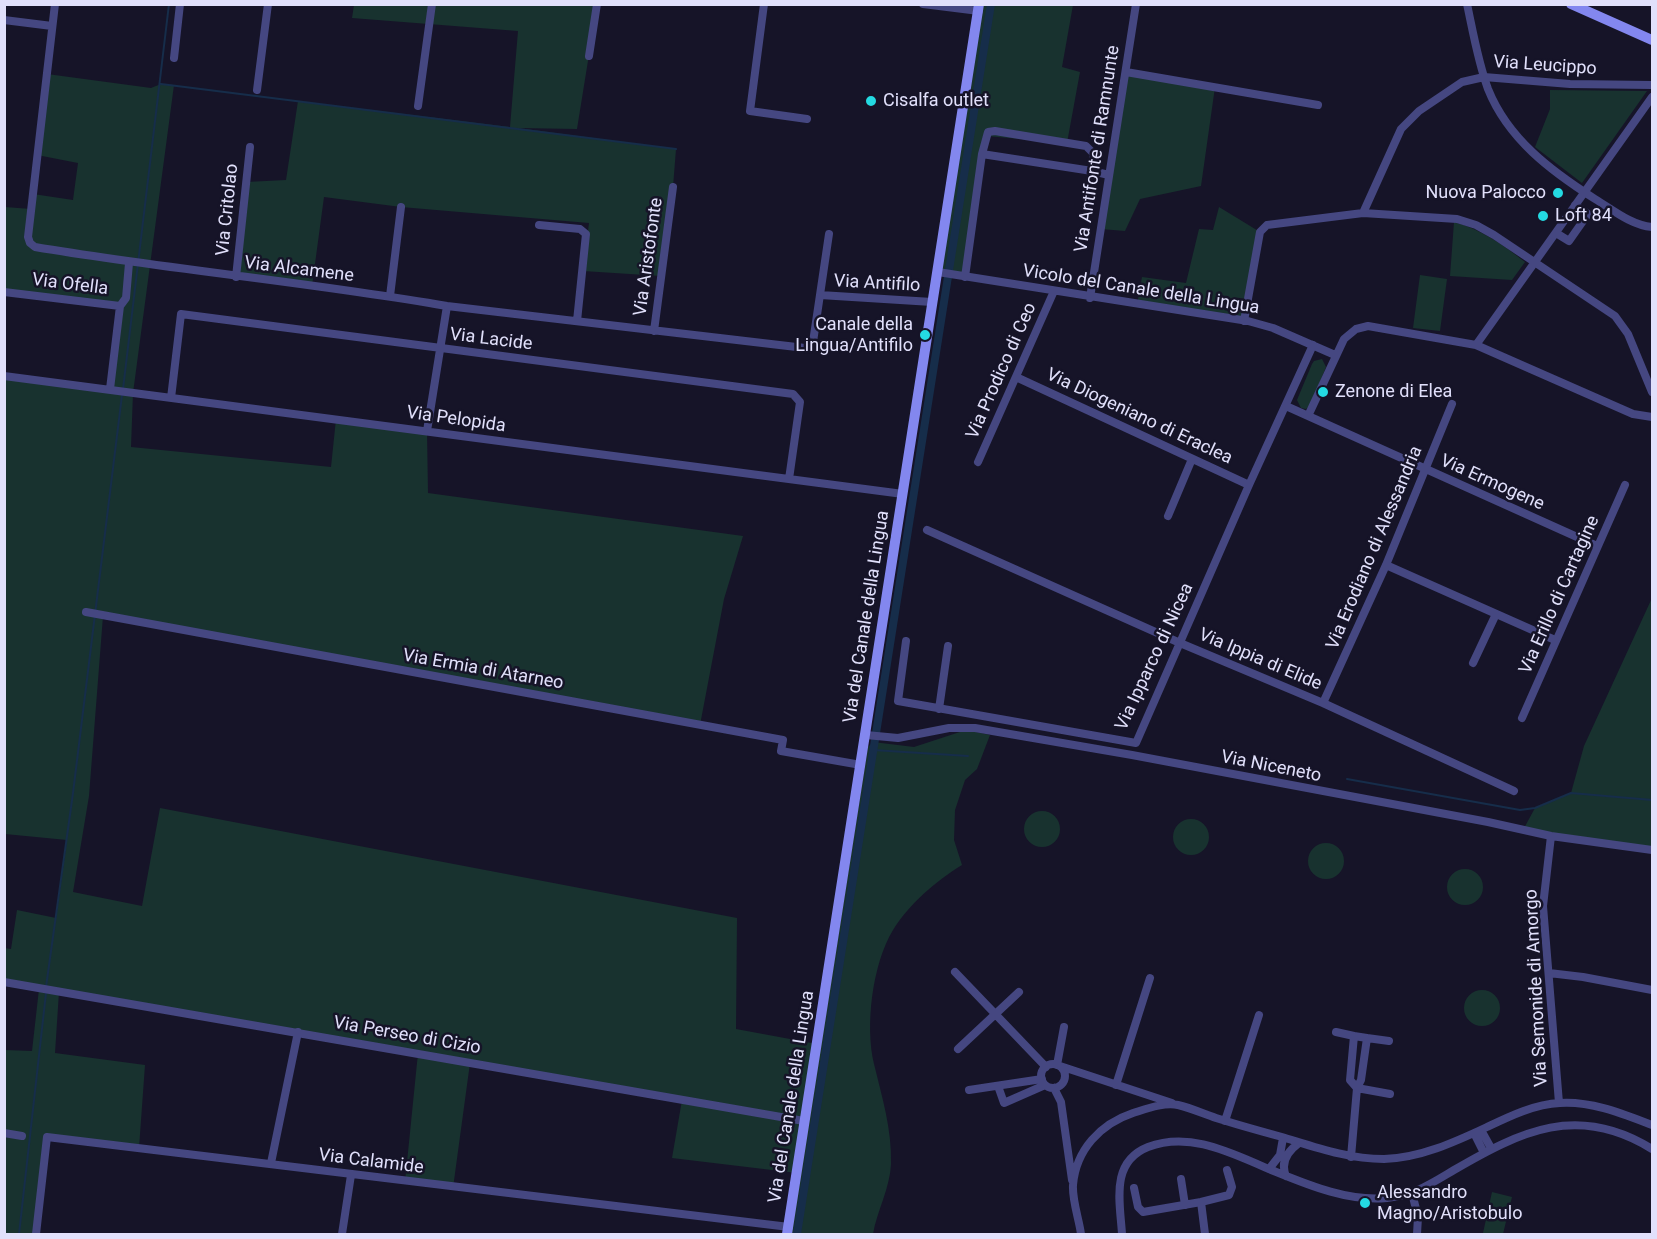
<!DOCTYPE html>
<html>
<head>
<meta charset="utf-8">
<style>
	body { margin:0 }
	#map { position:relative; width:1657px; height:1239px; overflow:hidden; background:#161428; font-family:Roboto,sans-serif }
	canvas { display:block }
	.frame { position:absolute; inset:0; border:6px solid #e1e0fb; pointer-events:none }
</style>
</head>
<body>
<div id="map">
<canvas width="1657" height="1239"></canvas>
<div class="frame"></div>
</div>
<script>
const g = document.querySelector('canvas').getContext('2d');
g.lineJoin = 'round';
function fillPath(path, color) {
  g.fillStyle = color;
  g.fill(path, 'evenodd');
}
function strokePath(path, color, width, dash) {
  g.strokeStyle = color;
  g.lineWidth = width;
  g.lineCap = dash ? 'butt' : 'round';
  g.setLineDash(dash || []);
  g.stroke(path);
}
function label(font, color, halo, rows, align = 'center') {
  g.font = font + ' Roboto,sans-serif';
  g.lineWidth = 5;
  g.setLineDash([]);
  g.textBaseline = 'middle';
  g.strokeStyle = halo;
  g.fillStyle = color;
  for (const [text, x, y, turn = 0] of rows) {
    g.save();
    g.translate(x, y);
    g.rotate((+turn || 0) * Math.PI / 180);
    g.textAlign = isNaN(turn) ? turn : align;
    if (halo) g.strokeText(text, 0, 0);
    g.fillText(text, 0, 0);
    g.restore();
  }
}
fillPath(new Path2D(`
	M354 5H597L577 129 518 128 676 149 673 187 661 276 583 271 589 223 401 207 324 197 312 286 236 277 246 182 286 180 298 101 510 127 518 31 352 18Z
	M948 5H1073L1062 67 1080 72 1067 143 986 136 965 277 938 272 979 12Z
	M1126 72 1215 87 1201 186 1140 199 1125 231 1101 229Z
	M47 74 151 88 161 84 174 85 133 393 131 447 331 467 336 419 427 431 428 493 743 536 724 599 700 725 103 616 89 796 73 892 142 906 160 808 737 918 736 1029 817 1044 797 1173 672 1158 682 1100 470 1063 453 1188 405 1182 418 1053 59 992 55 1053 145 1065 139 1148 47 1137 36 1234H5V1050L32 1051 39 989 5 983 4 948 11 949 17 910 56 918 67 840 5 834V376L109 389 120 306 5 292V207L31 209 33 194 73 200 78 163 37 155Z
	M1550 90 1647 91 1582 183 1535 147 1550 109Z
	M1219 207 1260 232 1244 321 1137 305 1142 277 1186 283 1199 229 1213 230Z
	M1454 222C1482 230 1502 244 1525 262L1512 280 1450 276Z
	M1420 275 1447 279 1440 331 1413 328Z
	M1322 359 1326 367 1310 406 1306 409 1301 408 1297 400 1312 364 1314 361Z
	M1652 598V850L1523 830 1535 808 1571 793 1584 746Z
	M966 730 990 735 977 769 965 780 955 810 954 840 962 865C936 881 909 904 893 930 872 965 865 1026 874 1064 882 1097 892 1129 891 1164 890 1188 877 1211 873 1234H791L868 747 873 742 914 747Z
	M1024 829a18 18 0 1 1 36 0a18 18 0 1 1-36 0Z
	M1173 837a18 18 0 1 1 36 0a18 18 0 1 1-36 0Z
	M1308 861a18 18 0 1 1 36 0a18 18 0 1 1-36 0Z
	M1447 887a18 18 0 1 1 36 0a18 18 0 1 1-36 0Z
	M1464 1008a18 18 0 1 1 36 0a18 18 0 1 1-36 0Z
	M1492 1192 1512 1197 1503 1234 1483 1233Z`), '#18322f');
strokePath(new Path2D(`
	M161 84 676 149
	M123 389 169 4
	M873 750 968 756
	M1347 779 1520 810 1535 808 1571 793 1652 800
	M46 987 73 793 122 395
	M19 1234 46 993`), '#162d4a', 2);
strokePath(new Path2D(`
	M797 1234 991 4`), '#162d4a', 8);
strokePath(new Path2D(`
	M55 4 28 237 30 243 35 247C172 270 310 282 447 306L805 348 810 347 813 342 829 234
	M764 4 750 111 807 119
	M923 4 979 11
	M1467 4C1473 32 1478 62 1488 89 1508 139 1551 171 1595 199 1613 210 1631 225 1652 227
	M4 20 52 26
	M589 56 597 4
	M174 58 180 4
	M1126 72 1318 105
	M257 90 268 4
	M418 106 432 4
	M1092 171 1094 154 1086 146 995 131 988 132 982 154 1092 171 1109 175
	M1363 213 1401 129 1419 111 1462 82 1484 77 1570 84 1652 85
	M539 225 580 229 586 234 577 321
	M1556 233 1569 241 1588 214 1575 205
	M938 272 1248 321 1273 328 1335 355
	M236 277 250 147
	M965 277 982 154
	M4 292 120 306
	M820 295 932 302
	M390 296 401 207
	M1090 298 1136 4
	M1244 321 1260 232 1267 225 1363 213 1457 219 1476 225 1494 235 1615 316 1628 334 1652 392
	M654 331 673 187
	M1476 345 1652 97
	M4 376 903 494
	M1016 377 1249 485
	M110 389 120 306 126 298 129 263
	M171 398 181 314 793 394 800 402 789 479
	M1286 406 1597 546
	M1308 416 1344 339 1356 329 1368 326 1476 345 1633 414 1652 417
	M427 431 447 306
	M978 462 1054 291
	M1168 516 1192 459
	M927 530 1180 643 1323 703 1514 791
	M1386 565 1555 640
	M86 612 783 740 781 751 861 765
	M906 641 898 701 1136 743 1249 485 1313 345
	M1473 663 1496 614
	M1323 703 1386 565 1452 404
	M939 709 948 646
	M1522 718 1625 485
	M866 735 898 738 949 728H975L1132 755 1488 822 1551 836 1652 850
	M1551 836 1543 906 1559 1103
	M955 972 1046 1067
	M1549 973 1583 977 1652 990
	M4 982 804 1121
	M1336 1032 1354 1036
	M1367 1038 1389 1041
	M958 1049 1019 992
	M1041 1076a12 12 0 1 1 24 0a12 12 0 1 1-24 0Z
	M1057 1065 1064 1027
	M1060 1066 1172 1103
	M1116 1085 1150 978
	M998 1086 1004 1103 1045 1085
	M1054 1088 1061 1102 1072 1180
	M969 1090 1042 1079
	M1225 1121 1259 1015
	M1481 1130 1491 1148
	M4 1133 22 1136
	M1474 1133 1484 1153
	M1351 1157 1357 1088 1361 1080 1367 1038 1354 1036 1350 1080 1357 1088 1390 1094
	M271 1163 298 1032
	M1269 1169 1280 1155 1283 1138
	M1286 1176C1280 1162 1288 1151 1299 1143
	M1181 1179 1185 1205
	M1134 1188 1138 1207 1143 1212 1201 1202 1229 1195 1232 1187 1227 1170
	M1412 1193 1418 1217 1417 1234
	M1201 1202 1205 1234
	M36 1234 47 1137 789 1227
	M342 1234 351 1175
	M1081 1234C1079 1219 1072 1200 1073 1185 1076 1150 1100 1124 1133 1113 1146 1109 1164 1102 1178 1105 1191 1108 1204 1114 1216 1118 1238 1125 1260 1131 1282 1137 1315 1147 1348 1159 1384 1159 1420 1158 1455 1142 1487 1127 1510 1116 1535 1104 1560 1103 1592 1101 1623 1114 1652 1125
	M1122 1234C1120 1202 1110 1162 1148 1147 1190 1131 1231 1153 1269 1169 1306 1184 1347 1202 1387 1198 1413 1196 1432 1183 1454 1170 1521 1131 1578 1103 1652 1149`), '#454781', 8);
strokePath(new Path2D(`
	M1571 4 1652 40
	M787 1234 979 4`), '#8387ef', 10);
for (const [x, y, r, color] of [
	[871,101,6,"#24dae2"],
	[1558,193,6,"#24dae2"],
	[1543,216,6,"#24dae2"],
	[925,335,6,"#24dae2"],
	[1323,392,6,"#24dae2"],
	[1365,1203,6,"#24dae2"]
]) {
  const dot = new Path2D();
  dot.arc(x, y, r, 0, 2 * Math.PI);
  g.fillStyle = color;
  g.fill(dot);
  strokePath(dot, '#161428', 2);
}
label('18px', '#e1e0fb', '#161428', [
	["Via Leucippo",1545,66,4],
	["Via Antifonte di Ramnunte",1098,149,-81],
	["Via Critolao",228,210,-84],
	["Via Aristofonte",649,257,-82],
	["Via Alcamene",299,270,7],
	["Via Antifilo",877,284,3],
	["Via Ofella",70,285,7],
	["Vicolo del Canale della Lingua",1141,290,9],
	["Via Lacide",491,340,7],
	["Via Prodico di Ceo",1002,371,-66],
	["Via Diogeniano di Eraclea",1139,417,25],
	["Via Pelopida",456,420,8],
	["Via Ermogene",1492,483,24],
	["Via Erodiano di Alessandria",1375,548,-67],
	["Via Erillo di Cartagine",1560,595,-66],
	["Via del Canale della Lingua",867,617,-81],
	["Via Ipparco di Nicea",1155,657,-65],
	["Via Ippia di Elide",1260,660,23],
	["Via Ermia di Atarneo",483,670,10],
	["Via Niceneto",1271,767,11],
	["Via Semonide di Amorgo",1537,988,-93],
	["Via Perseo di Cizio",407,1036,10],
	["Via del Canale della Lingua",792,1097,-81],
	["Via Calamide",371,1162,7]
]);
label('18px', '#e1e0fb', '#161428', [
	["Cisalfa outlet",883,101],
	["Nuova Palocco",1546,193,"right"],
	["Loft 84",1555,216],
	["Canale della",913,325,"right"],
	["Lingua/Antifilo",913,346,"right"],
	["Zenone di Elea",1335,392],
	["Alessandro",1377,1193],
	["Magno/Aristobulo",1377,1214]
], 'left');
</script>
</body>
</html>
